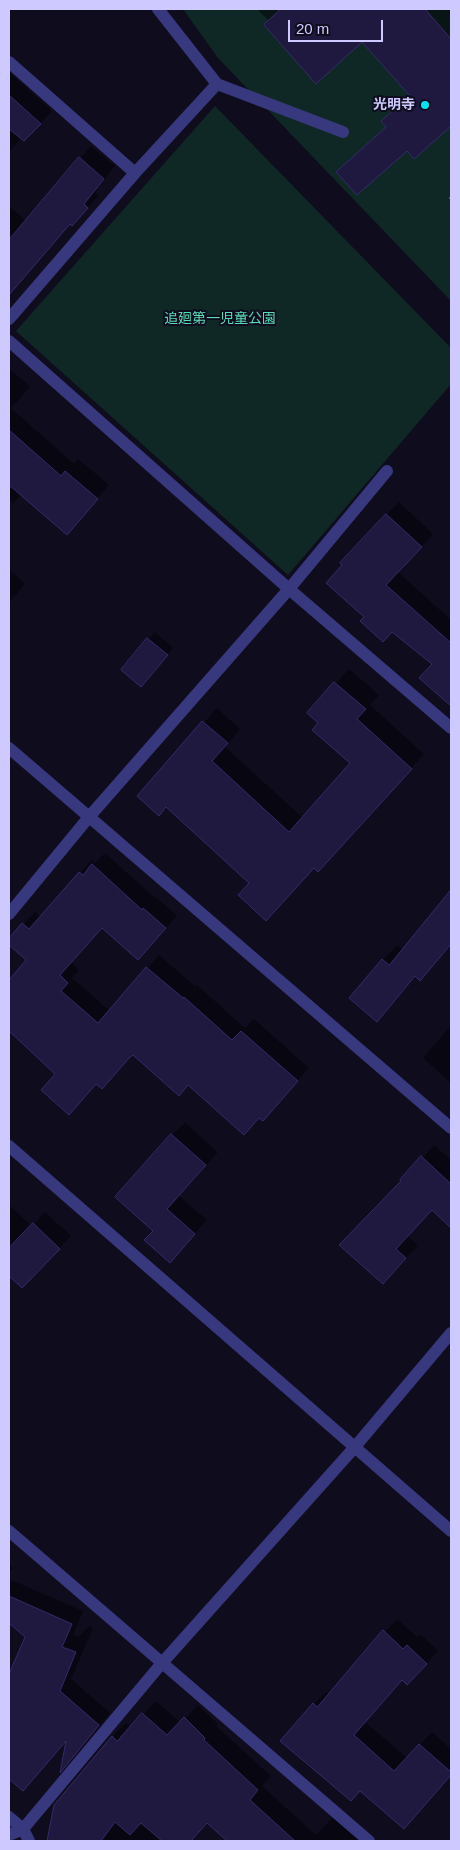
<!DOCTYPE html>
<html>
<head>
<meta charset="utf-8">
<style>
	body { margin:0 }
	#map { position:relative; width:460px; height:1850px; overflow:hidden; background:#0f0c1e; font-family:Arial,sans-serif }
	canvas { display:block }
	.frame { position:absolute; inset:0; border:10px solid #cecaff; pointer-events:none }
	.scale { position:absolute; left:288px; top:20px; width:95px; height:22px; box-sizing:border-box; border:2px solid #cecaff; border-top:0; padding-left:6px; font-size:15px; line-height:18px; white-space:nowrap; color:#cecaff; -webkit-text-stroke:4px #0f0c1e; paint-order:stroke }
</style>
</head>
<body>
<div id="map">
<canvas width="460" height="1850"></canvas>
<div class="frame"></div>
<div class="scale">20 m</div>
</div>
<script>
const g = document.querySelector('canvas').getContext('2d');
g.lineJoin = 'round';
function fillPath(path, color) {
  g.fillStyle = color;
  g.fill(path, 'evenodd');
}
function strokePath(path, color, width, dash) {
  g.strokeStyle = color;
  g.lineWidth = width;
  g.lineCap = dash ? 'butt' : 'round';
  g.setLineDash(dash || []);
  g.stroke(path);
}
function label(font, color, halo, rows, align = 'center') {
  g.font = font + ' Arial,"Noto Sans JP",sans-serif';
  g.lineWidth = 4;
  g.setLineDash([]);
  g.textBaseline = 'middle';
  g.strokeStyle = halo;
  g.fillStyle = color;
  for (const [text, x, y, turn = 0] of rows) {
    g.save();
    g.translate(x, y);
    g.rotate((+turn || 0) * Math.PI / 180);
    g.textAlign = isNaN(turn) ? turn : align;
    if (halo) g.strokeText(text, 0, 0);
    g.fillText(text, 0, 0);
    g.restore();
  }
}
fillPath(new Path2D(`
	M183 9H451V301L218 58Z
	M215 106 451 348V384L288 575 16 331Z`), '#0f2826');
fillPath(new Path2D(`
	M257 9H451V125L414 157 407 149 338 172 387 126 383 121 410 95 362 40 269 21Z
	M9 72 52 111 36 128 22 137 9 152Z
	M91 146 115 166 95 192 99 195 72 224 71 223 9 294V206L26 221Z
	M10 369 30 387 11 408 74 464 78 459 109 485 67 533 22 494 13 503 9 500V370Z
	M399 502 433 534 398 572 451 620V701L443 693 434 664 393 631 366 617 386 515Z
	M9 569 25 584 9 603Z
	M155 632 173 648 148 678 123 669Z
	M349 669 379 695 370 705 424 754 332 856 315 867 266 919 251 882 167 806 139 796 217 708 240 729 225 747 303 818 352 763 320 723 309 713Z
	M105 853 155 898 156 897 177 916 138 958 103 927 71 962 79 970 72 978 110 1011 159 955 196 987 197 985 245 1028 254 1019 309 1068 275 1107 189 1084 133 1054 102 1087 97 1083 69 1114 57 1074 9 1030V982L28 960 9 943V940L35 912 41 917 80 873 92 860 95 863Z
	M451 892V945L420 979 416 976 377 1020 351 998 383 959 398 945 403 950Z
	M451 1026V1083L423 1058Z
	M185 1123 218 1152 179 1196 207 1220 182 1248 154 1230 172 1135Z
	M434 1145 451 1160V1227L432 1209 407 1236 418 1245 383 1283 403 1180Z
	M9 1205 32 1226 45 1212 71 1236 22 1286 9 1274Z
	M9 1564 13 1568 9 1573Z
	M9 1579 83 1611 73 1635 79 1637 89 1626 93 1628 71 1679 110 1713 62 1769 67 1739 23 1789 9 1777V1718L36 1686 26 1637 9 1621Z
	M397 1619 417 1637 420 1634 438 1651 420 1671 403 1679 365 1722 407 1758 432 1732 451 1749V1775L404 1828 314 1704 326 1692 329 1694Z
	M156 1701 181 1723 198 1705 218 1724 216 1726 271 1776 262 1786 316 1835 333 1817 361 1841H229L208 1822 192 1841H52L49 1838 112 1737 126 1723 131 1728Z`), '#0007');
const building = new Path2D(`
	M281 9H425L451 39V126L414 159 407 151 357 195 336 172 386 127 381 121 410 96 362 42 316 84 264 25Z
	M9 95 41 124 24 141 9 129Z
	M79 157 104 179 84 204 88 208 72 226 70 224 9 295V240Z
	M9 430 61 476 65 471 98 499 67 535 9 485Z
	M386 514 422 547 386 585 451 643V706L419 678 432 664 392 632 383 642 360 621 364 617 326 583 342 565 340 563Z
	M147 638 168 655 141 687 121 670Z
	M334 682 366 709 357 719 412 769 318 872 314 868 266 921 238 895 249 883 166 807 159 816 137 796 202 721 228 743 212 761 289 832 350 763 312 730 318 723 307 713Z
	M92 864 142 910 143 908 166 928 138 960 102 928 60 975 68 983 61 991 98 1023 146 967 183 998 184 997 232 1040 241 1031 298 1081 263 1121 259 1118 244 1135 188 1085 179 1096 133 1055 130 1057 102 1089 96 1084 69 1115 41 1090 55 1074 9 1031V980L26 960 9 945V938L22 923 29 929 79 872 83 875Z
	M451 890V944L420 981 415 976 377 1022 349 998 382 959 389 965Z
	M171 1134 206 1165 167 1209 195 1234 170 1263 144 1240 153 1231 115 1197Z
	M421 1156 451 1184V1228L432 1210 396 1249 406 1258 383 1284 339 1245 401 1181 400 1180Z
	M33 1223 60 1249 22 1288 9 1276V1248Z
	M9 1596 72 1624 62 1647 76 1652 60 1691 99 1725 60 1773 66 1741 23 1791 9 1779V1674L25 1637 9 1623Z
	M383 1630 403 1649 407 1645 427 1664 407 1685 402 1680 354 1735 394 1771 419 1744 451 1772V1775L404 1829 360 1791 351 1801 280 1741 313 1703 317 1707Z
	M142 1713 167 1735 184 1717 205 1738 204 1740 258 1790 250 1800 295 1841H227L207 1823 191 1841H162L141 1823 130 1835 115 1822 101 1841H47L54 1805 112 1736 117 1741Z`);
fillPath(building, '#1f183f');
strokePath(building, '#352b6b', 1);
strokePath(new Path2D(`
	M450 199 451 198`), '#2eafa2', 3, [2.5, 4]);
strokePath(new Path2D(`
	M158 9 217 84 343 132
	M9 62 135 173 9 319
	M135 173 217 84
	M9 341 289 589 451 728
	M9 748 451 1128
	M9 914 89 817 289 589 387 471
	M9 1146 451 1531
	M9 1531 369 1841
	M9 1817 23 1829 29 1841
	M9 1835 23 1829 162 1663 354 1448 451 1333`), '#37387d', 12);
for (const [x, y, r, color] of [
	[425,105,5,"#02e4f2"]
]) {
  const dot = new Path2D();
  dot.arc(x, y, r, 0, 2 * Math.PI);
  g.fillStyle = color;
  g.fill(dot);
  strokePath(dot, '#0f0c1e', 2);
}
label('bold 14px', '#cecaff', '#0f0c1e', [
	["光明寺",415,105]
], 'right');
label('14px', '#57ddb6', '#0f0c1e', [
	["追廻第一児童公園",220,319]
]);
</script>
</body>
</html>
